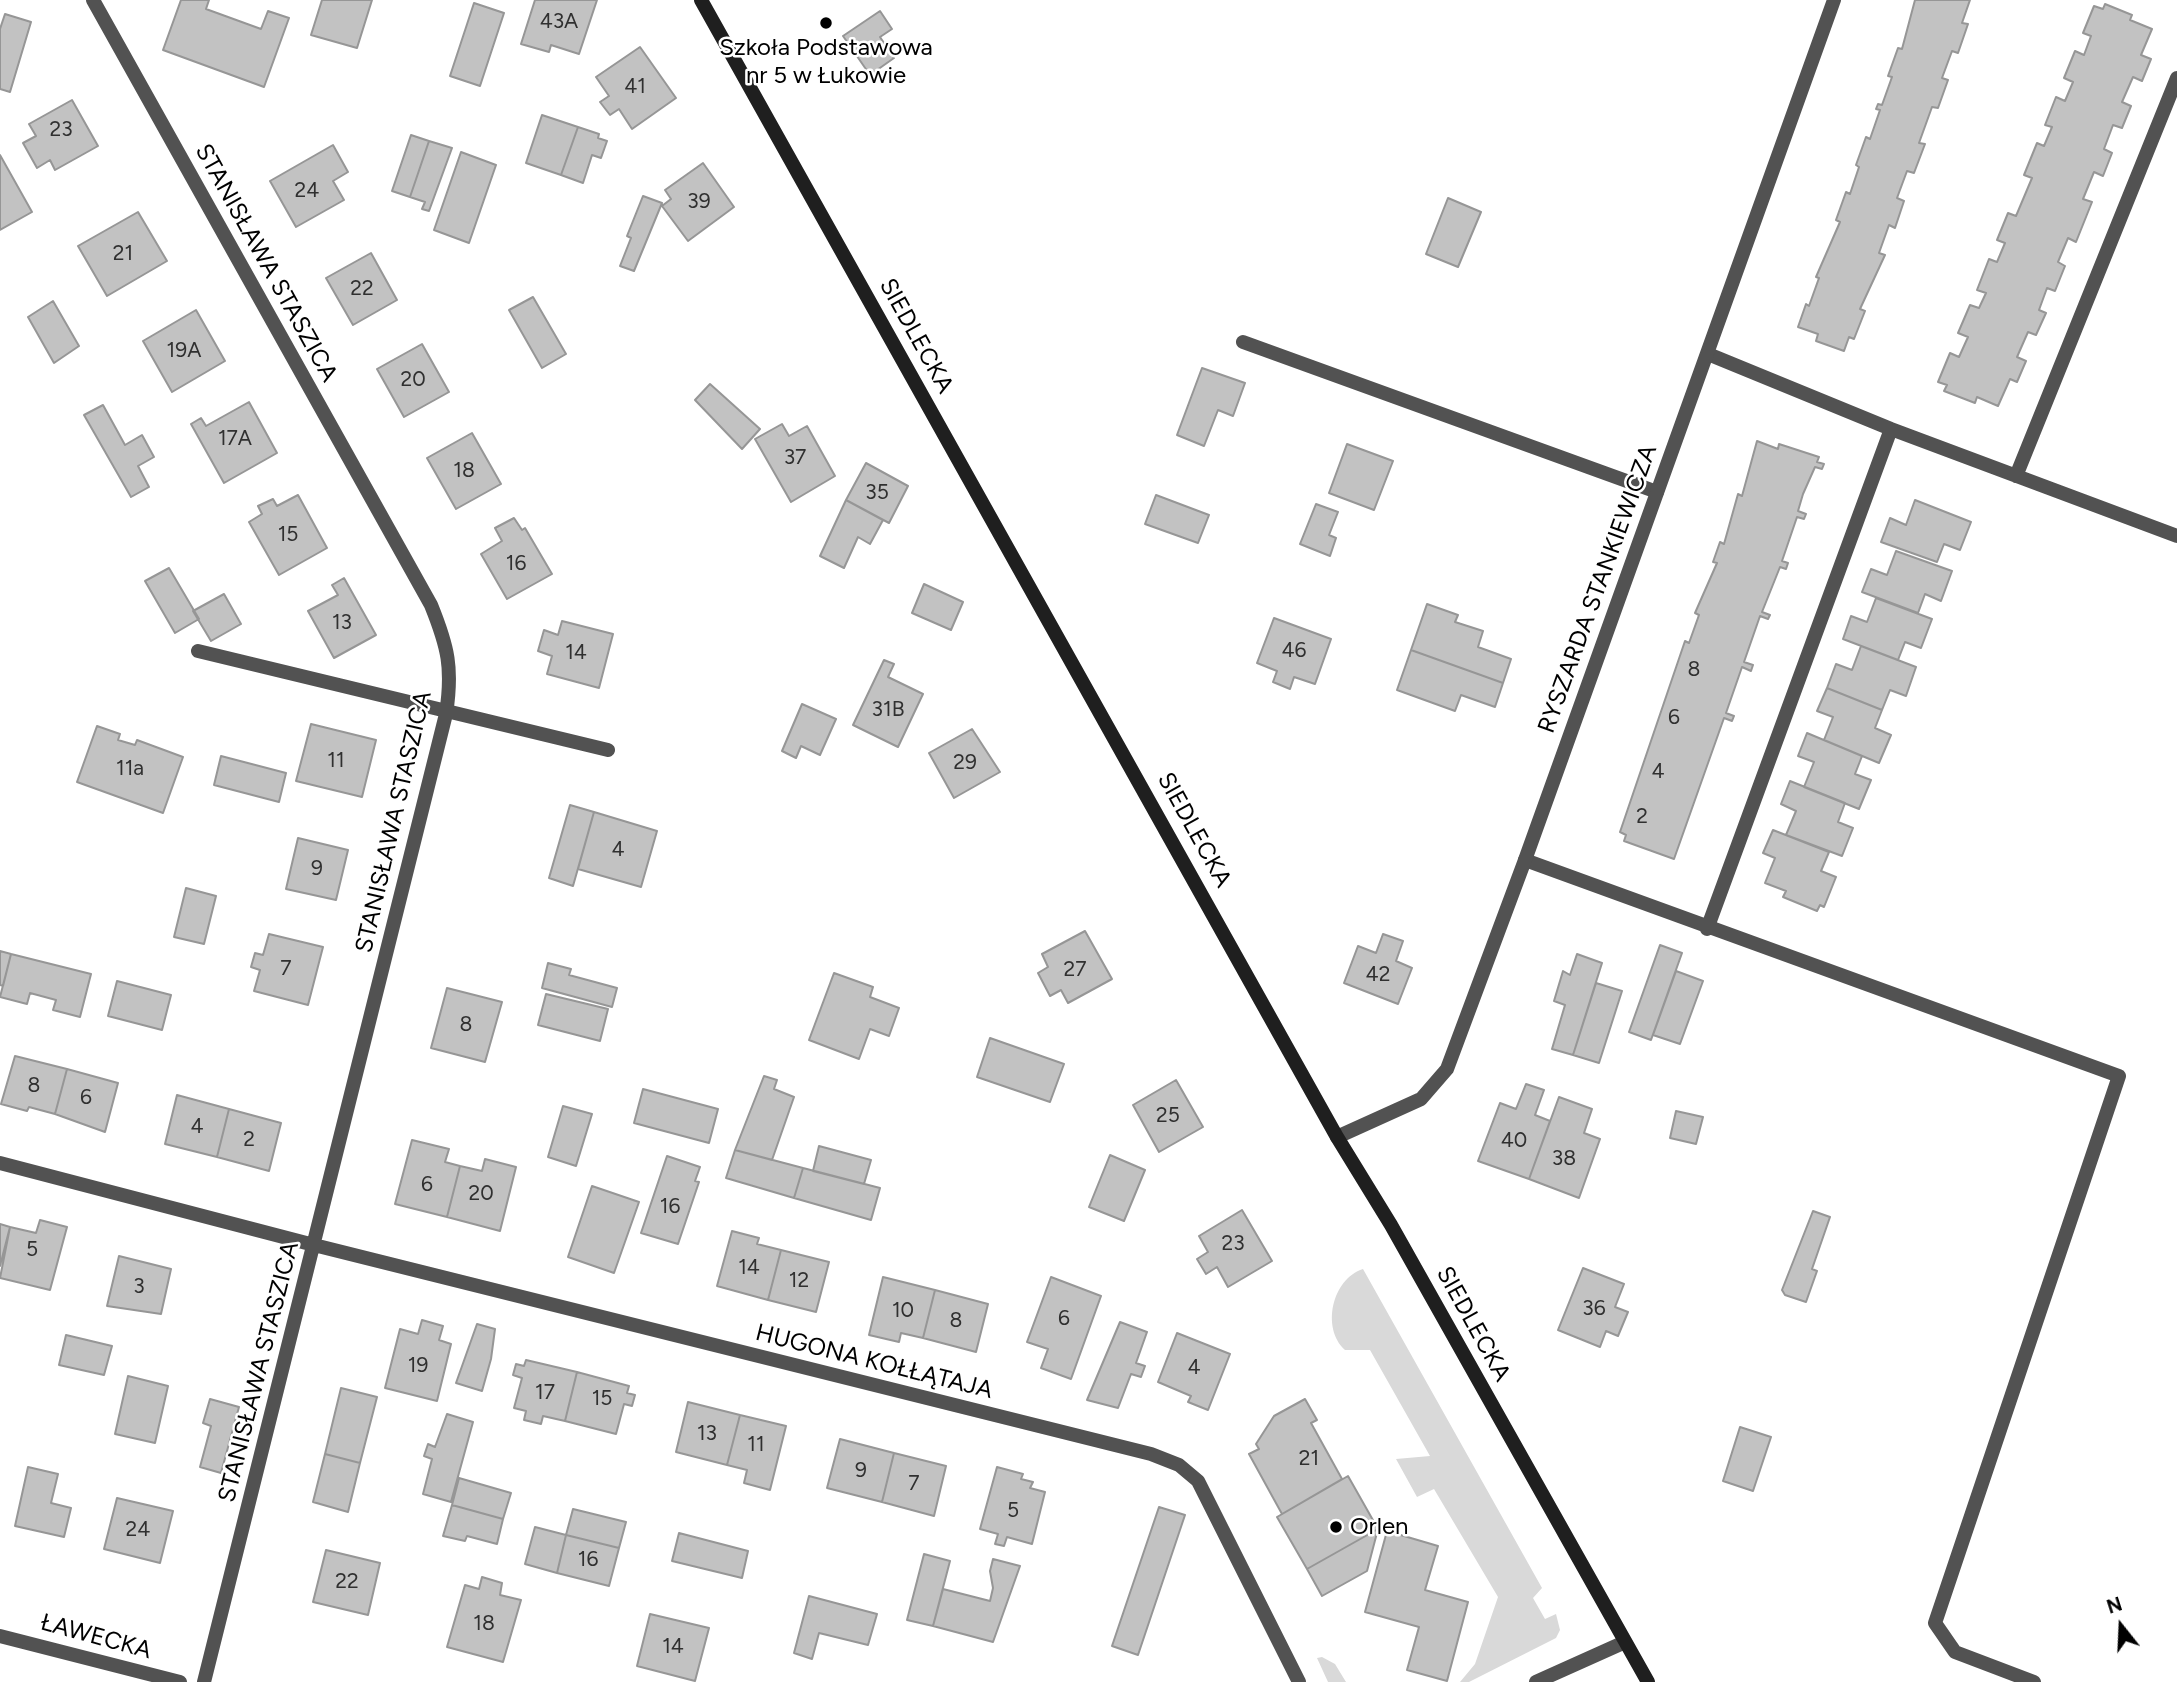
<!DOCTYPE html>
<html>
<head>
<meta charset="utf-8">
<style>
	body { margin:0 }
	#map { position:relative; width:2177px; height:1682px; overflow:hidden; background:#fff; font-family:Figtree,sans-serif }
	canvas { display:block }
	.north { position:absolute; left:2086px; top:1591px; width:70px; height:70px; -webkit-text-stroke:5px #fff; paint-order:stroke; rotate:342deg; font-size:19px; font-weight:700; line-height:28px; text-align:center; color:#000 }
	.north::after { content:''; display:block; margin:auto; width:24px; height:32px; background:#000; clip-path:polygon(50% 0,100% 100%,50% 72%,0 100%) }
</style>
</head>
<body>
<div id="map">
<canvas width="2177" height="1682"></canvas>
<div class="north">N</div>
</div>
<script>
const g = document.querySelector('canvas').getContext('2d');
g.lineJoin = 'round';
function fillPath(path, color) {
  g.fillStyle = color;
  g.fill(path, 'evenodd');
}
function strokePath(path, color, width, dash) {
  g.strokeStyle = color;
  g.lineWidth = width;
  g.lineCap = dash ? 'butt' : 'round';
  g.setLineDash(dash || []);
  g.stroke(path);
}
function label(font, color, halo, rows, align = 'center') {
  g.font = font + ' Figtree,sans-serif';
  g.lineWidth = 5;
  g.setLineDash([]);
  g.textBaseline = 'middle';
  g.strokeStyle = halo;
  g.fillStyle = color;
  for (const [text, x, y, turn = 0] of rows) {
    g.save();
    g.translate(x, y);
    g.rotate((+turn || 0) * Math.PI / 180);
    g.textAlign = isNaN(turn) ? turn : align;
    if (halo) g.strokeText(text, 0, 0);
    g.fillText(text, 0, 0);
    g.restore();
  }
}
fillPath(new Path2D(`
	M1363 1269 1542 1588 1533 1598 1545 1619 1556 1614 1560 1630 1556 1638 1469 1682H1460L1475 1664 1498 1597 1434 1489 1417 1497 1396 1459 1430 1456 1370 1350H1345C1321 1328 1332 1279 1363 1269Z
	M1322 1657 1335 1664 1346 1682H1328L1317 1658Z`), '#d9d9d9');
const building = new Path2D(`
	M181 0H209L206 9 261 29 268 11 289 18 264 87 163 50Z
	M322 0H372L357 48 311 35Z
	M535 0H597L579 54 551 45 549 52 521 44Z
	M1915 0H1970L1962 23 1968 24 1958 53 1952 51 1942 78 1948 80 1938 108 1932 107 1919 143 1925 144 1914 173 1907 171 1897 198 1904 201 1895 228 1889 225 1879 253 1885 255 1860 309 1865 311 1854 339 1849 337 1844 351 1816 341 1818 334 1798 327 1806 304 1809 306 1819 278 1816 277 1840 222 1836 220 1846 192 1850 194 1859 167 1856 165 1866 137 1870 139 1880 110 1876 109 1878 104 1882 105 1892 77 1888 76 1898 48 1902 49Z
	M474 3 504 13 480 86 450 76Z
	M2105 4 2132 15 2130 20 2152 29 2141 55 2151 59 2142 81 2133 77 2122 102 2131 106 2122 128 2113 125 2104 149 2112 153 2103 176 2094 172 2083 199 2092 202 2076 242 2068 238 2058 262 2065 266 2055 291 2047 288 2039 310 2046 313 2036 335 2028 332 2017 357 2026 361 2017 382 2010 379 1998 406 1977 397 1975 403 1944 391 1947 385 1938 382 1950 353 1959 357 1968 337 1958 333 1970 305 1979 308 1986 293 1977 290 1989 259 1997 262 2005 243 1997 240 2008 213 2016 216 2032 178 2024 175 2037 143 2044 146 2052 127 2045 125 2056 97 2065 101 2073 82 2064 78 2075 51 2084 55 2091 36 2083 33 2094 6 2103 9Z
	M880 11 892 29 880 37 894 58 870 75 843 36Z
	M5 14 31 22 10 92 0 89V29Z
	M640 47 676 98 632 129 619 109 610 115 600 102 609 96 596 77Z
	M72 100 98 146 55 170 50 160 37 168 23 143 36 136 29 124Z
	M542 115 578 127 561 175 526 163Z
	M578 127 599 134 598 138 607 141 601 158 592 155 583 183 561 175Z
	M411 135 429 141 410 197 392 191Z
	M429 141 452 148 429 211 422 209 425 202 410 197Z
	M333 145 348 172 333 181 344 200 296 227 270 181Z
	M461 152 496 165 469 243 434 230Z
	M0 155 32 212 0 230Z
	M703 163 734 207 688 241 662 206 671 199 665 190Z
	M643 196 662 203 634 271 620 266 631 238 627 236Z
	M1448 198 1481 212 1458 267 1426 254Z
	M138 212 167 261 107 296 78 246Z
	M371 253 397 300 353 325 326 278Z
	M533 297 566 354 542 368 509 310Z
	M53 301 79 346 54 363 28 317Z
	M196 310 225 361 172 392 143 341Z
	M422 344 449 392 404 417 377 369Z
	M1202 368 1245 383 1233 416 1218 410 1204 446 1177 435Z
	M710 384 760 429 742 449 695 400Z
	M249 402 277 453 224 483 191 424 201 418 206 426Z
	M103 405 125 445 142 435 154 457 138 466 149 487 131 497 84 415Z
	M782 424 789 436 807 426 835 476 791 502 755 439Z
	M472 433 501 484 456 509 427 458Z
	M1757 441 1778 449 1779 444 1819 457 1817 462 1824 464 1822 469 1815 467 1803 494 1798 511 1806 514 1804 519 1797 517 1782 561 1788 563 1786 569 1780 567 1762 612 1770 615 1768 619 1760 616 1744 662 1753 665 1751 671 1742 667 1726 713 1734 716 1732 721 1724 718 1674 859 1624 841 1626 835 1620 832 1685 641 1689 643 1699 615 1695 613 1717 563 1713 562 1720 542 1724 544 1738 494 1742 496Z
	M1347 444 1393 461 1374 510 1329 493Z
	M866 463 908 486 889 523 846 500Z
	M298 495 327 548 279 575 249 522 262 514 258 506 273 499 277 506Z
	M1156 495 1209 515 1198 543 1145 524Z
	M846 500 883 520 870 544 858 537 844 568 820 556Z
	M1915 500 1971 522 1960 550 1944 544 1937 562 1881 542 1890 518 1906 525Z
	M1316 504 1338 512 1329 535 1336 538 1330 556 1300 544Z
	M514 518 522 530 525 528 552 574 507 599 481 554 502 541 495 528Z
	M1896 551 1952 571 1941 601 1925 594 1918 613 1862 592 1871 569 1887 575Z
	M169 568 199 619 175 633 145 581Z
	M344 578 376 635 334 658 308 611 338 595 332 585Z
	M924 584 963 602 951 630 912 613Z
	M224 594 241 624 211 641 193 611Z
	M1876 598 1932 619 1921 648 1905 642 1898 660 1843 639 1851 616 1867 622Z
	M1427 604 1458 615 1455 622 1483 631 1478 647 1511 659 1503 683 1411 650Z
	M1274 618 1331 639 1315 684 1294 677 1290 689 1273 682 1277 671 1257 663Z
	M562 621 613 634 599 688 547 674 552 656 538 651 544 630 558 635Z
	M1861 646 1916 667 1906 696 1890 690 1882 710 1827 688 1836 664 1852 670Z
	M1411 650 1503 683 1495 707 1461 695 1455 711 1397 690Z
	M884 660 894 664 888 677 923 694 898 747 853 725Z
	M1827 688 1882 710 1875 728 1891 735 1879 763 1824 740 1833 717 1817 711Z
	M802 704 836 719 820 755 801 746 796 758 782 751Z
	M311 724 376 740 362 797 296 781Z
	M97 726 120 734 118 740 135 745 137 740 183 757 163 813 77 782Z
	M972 729 1000 772 954 798 929 753Z
	M1807 733 1862 756 1855 774 1871 780 1859 809 1804 787 1814 762 1798 756Z
	M221 756 286 773 279 802 214 785Z
	M1790 781 1845 803 1838 822 1853 828 1842 856 1786 835 1796 811 1781 804Z
	M570 805 594 812 573 886 549 878Z
	M594 812 657 831 641 887 578 869Z
	M1773 830 1829 852 1821 871 1836 877 1824 907 1820 905 1817 911 1783 897 1786 891 1765 883 1775 858 1763 853Z
	M298 838 348 850 336 900 286 889Z
	M186 888 216 896 204 944 174 937Z
	M1085 931 1112 979 1068 1003 1061 990 1050 996 1038 973 1048 967 1042 954Z
	M269 934 323 947 308 1005 254 991 260 970 251 967 255 953 263 955Z
	M1383 934 1403 941 1396 961 1412 968 1398 1004 1344 983 1358 946 1376 953Z
	M1660 945 1682 953 1651 1040 1629 1032Z
	M0 951 11 954 3 986 0 985Z
	M11 954 91 974 80 1017 53 1010 56 1000 30 993 27 1004 0 997Z
	M1577 954 1602 963 1573 1055 1552 1049 1565 1005 1554 1001 1563 971 1570 975Z
	M548 963 571 969 569 975 617 988 612 1007 542 988Z
	M1676 971 1703 981 1680 1044 1653 1035Z
	M834 973 873 987 870 997 899 1008 889 1036 870 1029 859 1059 809 1040Z
	M117 981 171 995 162 1030 108 1016Z
	M1596 983 1622 991 1599 1063 1573 1055Z
	M447 988 502 1002 485 1062 431 1048Z
	M546 994 608 1009 600 1041 538 1025Z
	M990 1038 1064 1064 1050 1102 977 1077Z
	M15 1056 67 1069 55 1114 29 1107 27 1111 1 1104Z
	M67 1069 118 1083 105 1132 55 1114Z
	M764 1076 777 1080 774 1089 794 1097 772 1160 735 1150Z
	M1176 1080 1203 1127 1159 1152 1133 1105Z
	M1526 1084 1544 1090 1535 1115 1550 1121 1529 1179 1478 1161 1500 1103 1516 1109Z
	M643 1089 718 1109 709 1143 634 1123Z
	M177 1095 229 1109 217 1157 165 1144Z
	M1559 1097 1592 1109 1584 1133 1600 1139 1579 1198 1529 1179Z
	M563 1106 592 1114 576 1166 548 1157Z
	M229 1109 281 1123 269 1171 217 1157Z
	M1676 1111 1703 1117 1696 1144 1670 1138Z
	M412 1140 449 1149 445 1162 460 1166 447 1217 395 1204Z
	M819 1146 871 1160 864 1184 813 1171Z
	M735 1150 803 1168 794 1198 726 1178Z
	M1110 1155 1145 1170 1124 1221 1089 1207Z
	M667 1156 700 1167 695 1181 699 1182 678 1244 641 1233Z
	M485 1159 516 1167 500 1231 447 1217 460 1166 482 1171Z
	M803 1168 880 1188 871 1220 794 1198Z
	M592 1186 639 1202 614 1273 568 1257Z
	M1242 1210 1272 1261 1228 1287 1217 1267 1206 1274 1197 1259 1208 1252 1199 1236Z
	M1813 1211 1830 1217 1812 1269 1817 1271 1806 1302 1785 1295 1782 1290Z
	M40 1220 67 1227 50 1290 0 1278 10 1227 36 1233Z
	M0 1224 10 1227 0 1266Z
	M732 1231 759 1238 757 1244 781 1250 768 1300 717 1286Z
	M781 1250 829 1262 816 1312 768 1300Z
	M119 1256 171 1269 161 1314 107 1306Z
	M1583 1268 1624 1284 1615 1307 1628 1312 1618 1336 1606 1331 1600 1347 1558 1330Z
	M883 1277 935 1290 923 1338 901 1333 899 1342 869 1335Z
	M1051 1277 1101 1296 1071 1379 1041 1368 1048 1349 1027 1342Z
	M935 1290 988 1304 976 1352 923 1338Z
	M422 1320 443 1326 439 1340 451 1344 437 1401 385 1388 400 1329 418 1334Z
	M1120 1322 1147 1332 1136 1363 1145 1366 1141 1377 1131 1374 1118 1408 1087 1400Z
	M477 1324 495 1329 491 1359 482 1391 456 1383Z
	M1177 1333 1230 1354 1208 1410 1188 1402 1191 1396 1158 1382Z
	M66 1335 112 1346 104 1375 59 1365Z
	M526 1360 577 1372 565 1421 543 1416 541 1424 524 1420 526 1411 514 1408 522 1378 513 1375 516 1364 524 1366Z
	M577 1372 629 1386 627 1393 635 1395 632 1406 624 1404 616 1434 565 1421Z
	M128 1376 168 1386 155 1443 115 1434Z
	M341 1388 377 1397 360 1463 325 1454Z
	M210 1399 239 1407 221 1473 200 1467 211 1426 203 1423Z
	M1305 1399 1317 1420 1311 1423 1342 1479 1282 1514 1249 1454 1259 1449 1256 1444 1274 1416Z
	M688 1402 740 1415 727 1465 676 1452Z
	M447 1414 473 1422 451 1502 423 1494 432 1459 424 1456 428 1444 435 1447Z
	M740 1415 786 1426 770 1490 744 1483 747 1470 727 1465Z
	M1740 1427 1771 1437 1753 1491 1723 1481Z
	M840 1439 894 1453 882 1502 827 1488Z
	M894 1453 946 1466 934 1516 882 1502Z
	M325 1454 360 1463 348 1512 313 1502Z
	M28 1467 58 1474 51 1503 71 1508 64 1537 15 1526Z
	M997 1467 1023 1474 1021 1479 1033 1482 1030 1488 1045 1492 1032 1544 1007 1537 1004 1546 995 1544 998 1534 980 1529Z
	M1348 1476 1378 1529 1307 1569 1277 1517Z
	M459 1478 511 1493 503 1519 452 1505Z
	M117 1498 173 1511 160 1563 104 1549Z
	M452 1505 503 1519 497 1544 467 1536 465 1541 443 1536Z
	M1159 1507 1185 1515 1138 1655 1112 1646Z
	M573 1509 626 1522 619 1548 566 1535Z
	M535 1527 566 1535 557 1573 525 1564Z
	M1378 1529 1367 1571 1322 1596 1307 1569Z
	M1387 1531 1438 1546 1425 1590 1468 1602 1447 1681 1407 1670 1419 1627 1365 1612Z
	M679 1533 748 1551 742 1578 672 1561Z
	M566 1535 619 1548 609 1586 557 1573Z
	M326 1550 380 1563 368 1615 313 1602Z
	M924 1554 950 1561 933 1626 907 1620Z
	M993 1559 1020 1566 993 1642 933 1626 943 1589 990 1601 993 1588 990 1571Z
	M482 1577 502 1583 500 1595 521 1600 503 1662 447 1647 465 1585 479 1589Z
	M809 1596 877 1614 868 1645 819 1633 812 1659 794 1653Z
	M650 1614 709 1628 695 1681 637 1666Z`);
fillPath(building, '#c2c2c2');
strokePath(building, '#969696', 2);
strokePath(new Path2D(`
	M1243 342 1657 492
	M1708 354 1891 429 2177 536
	M2016 476 2177 78
	M1525 860 2119 1076 1935 1623 1955 1652 2034 1682
	M1707 929 1891 429`), '#525252', 14);
strokePath(new Path2D(`
	M93 0 431 605C448 647 453 668 446 714L204 1682
	M198 651 608 750
	M1337 1137 1421 1099 1447 1069 1525 860 1834 0
	M0 1163 314 1245 1151 1454 1179 1465 1198 1481 1299 1682`), '#525252', 14);
strokePath(new Path2D(`
	M0 1636 180 1682
	M1536 1682 1625 1642`), '#525252', 14);
strokePath(new Path2D(`
	M701 0 1337 1137 1391 1225 1648 1682`), '#1f1f1f', 14);
for (const [x, y, r, color] of [
	[826,23,7,"#000"],
	[1336,1527,7,"#000"]
]) {
  const dot = new Path2D();
  dot.arc(x, y, r, 0, 2 * Math.PI);
  g.fillStyle = color;
  g.fill(dot);
  strokePath(dot, '#fff', 2.5);
}
label('21px', '#303030', null, [
	["43A",559,22],
	["41",635,87],
	["23",61,130],
	["24",307,191],
	["39",699,202],
	["21",123,254],
	["22",362,289],
	["19A",184,351],
	["20",413,380],
	["17A",235,439],
	["37",795,458],
	["18",464,471],
	["35",877,493],
	["15",288,535],
	["16",516,564],
	["13",342,623],
	["46",1294,651],
	["14",576,653],
	["8",1694,670],
	["31B",888,710],
	["6",1674,718],
	["11",336,761],
	["29",965,763],
	["11a",130,769],
	["4",1658,772],
	["2",1642,817],
	["4",618,850],
	["9",317,869],
	["7",286,969],
	["27",1075,970],
	["42",1378,975],
	["8",466,1025],
	["8",34,1086],
	["6",86,1098],
	["25",1168,1116],
	["4",197,1127],
	["2",249,1140],
	["40",1514,1141],
	["38",1564,1159],
	["6",427,1185],
	["20",481,1194],
	["16",670,1207],
	["23",1233,1244],
	["5",32,1250],
	["14",749,1268],
	["12",799,1281],
	["3",139,1287],
	["36",1594,1309],
	["10",903,1311],
	["6",1064,1319],
	["8",956,1321],
	["19",418,1366],
	["4",1194,1368],
	["17",545,1393],
	["15",602,1399],
	["13",707,1434],
	["11",756,1445],
	["21",1309,1459],
	["9",861,1471],
	["7",914,1484],
	["5",1013,1511],
	["24",138,1530],
	["16",588,1560],
	["22",347,1582],
	["18",484,1624],
	["14",673,1647]
]);
label('24px', '#000', '#fff', [
	["Szkoła Podstawowa",826,48],
	["nr 5 w Łukowie",826,76],
	["Orlen",1350,1527,"left"]
]);
label('24px', '#000', '#fff', [
	["STANISŁAWA STASZICA",266,263,61],
	["SIEDLECKA",916,336,61],
	["RYSZARDA STANKIEWICZA",1598,589,-70],
	["STANISŁAWA STASZICA",394,822,-77],
	["SIEDLECKA",1194,830,61],
	["SIEDLECKA",1473,1324,61],
	["HUGONA KOŁŁĄTAJA",874,1362,14],
	["STANISŁAWA STASZICA",259,1372,-76],
	["ŁAWECKA",96,1637,15]
]);
</script>
</body>
</html>
